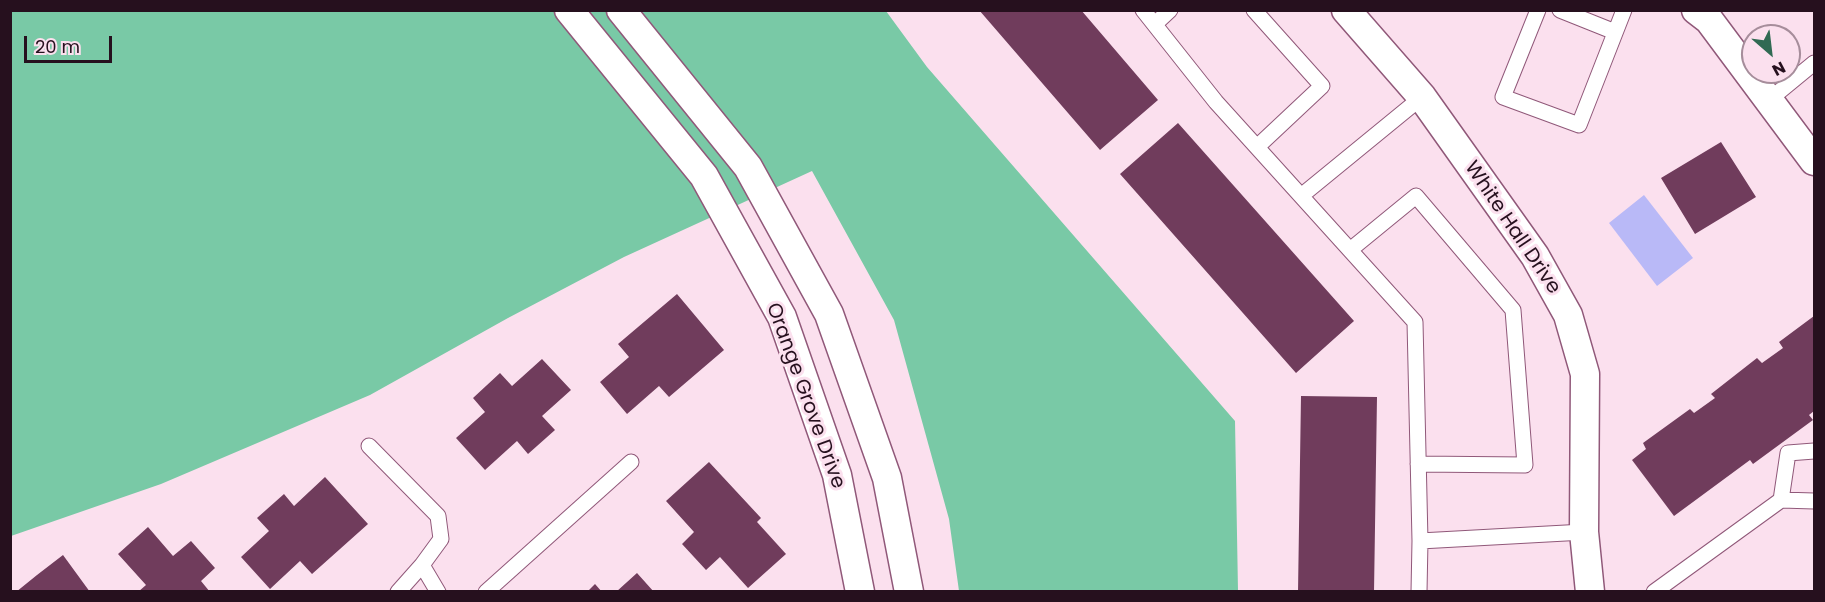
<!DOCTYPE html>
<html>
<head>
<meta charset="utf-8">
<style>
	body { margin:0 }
	#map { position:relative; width:1825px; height:602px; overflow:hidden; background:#fbe0ee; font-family:Poppins,sans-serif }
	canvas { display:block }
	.frame { position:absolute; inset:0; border:12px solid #26101e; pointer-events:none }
	.north { position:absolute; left:1741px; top:24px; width:60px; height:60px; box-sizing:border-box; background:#fbe0ee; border:2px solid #a68d9b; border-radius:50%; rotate:152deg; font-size:16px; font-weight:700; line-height:24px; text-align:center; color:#26101e }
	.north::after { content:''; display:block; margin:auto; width:21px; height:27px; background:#316a53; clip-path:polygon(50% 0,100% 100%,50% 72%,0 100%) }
	.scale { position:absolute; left:24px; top:36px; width:88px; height:27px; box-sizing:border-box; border:3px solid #26101e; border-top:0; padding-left:8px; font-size:18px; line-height:21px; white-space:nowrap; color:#26101e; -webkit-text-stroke:4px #fbe0ee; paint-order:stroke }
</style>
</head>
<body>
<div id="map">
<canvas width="1825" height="602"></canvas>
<div class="frame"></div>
<div class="north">N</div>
<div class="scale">20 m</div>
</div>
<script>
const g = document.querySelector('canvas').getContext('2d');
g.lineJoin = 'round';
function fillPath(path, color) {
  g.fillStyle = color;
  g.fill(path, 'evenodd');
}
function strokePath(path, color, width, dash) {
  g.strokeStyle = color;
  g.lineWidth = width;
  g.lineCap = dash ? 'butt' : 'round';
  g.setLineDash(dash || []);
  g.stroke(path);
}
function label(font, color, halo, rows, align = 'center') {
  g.font = font + ' Poppins,sans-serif';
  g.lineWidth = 6;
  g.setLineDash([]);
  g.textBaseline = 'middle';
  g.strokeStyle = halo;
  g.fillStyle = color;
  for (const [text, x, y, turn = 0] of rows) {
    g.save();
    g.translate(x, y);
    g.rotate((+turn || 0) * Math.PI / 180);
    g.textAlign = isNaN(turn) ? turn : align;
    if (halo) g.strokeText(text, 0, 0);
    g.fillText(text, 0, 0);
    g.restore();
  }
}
fillPath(new Path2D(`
	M10 11H886L927 67 1235 421 1238 591H959L949 519 894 320 812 171 624 257 508 318 370 395 161 484 11 536Z`), '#79c9a6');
fillPath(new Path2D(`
	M1644 195 1693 258 1657 286 1609 223Z`), '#b9b9f7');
fillPath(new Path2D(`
	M979 10H1081L1158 100 1100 150Z
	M1178 123 1354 321 1296 373 1120 174Z
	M1721 142 1756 197 1695 234 1661 178Z
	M677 294 724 350 669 397 659 386 627 414 600 382 629 357 618 344Z
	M1814 316V411L1809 415 1813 420 1753 464 1750 460 1674 516 1632 460 1646 449 1643 443 1690 409 1694 413 1715 398 1711 394 1757 358 1762 363 1783 348 1779 342Z
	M542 359 571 390 542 416 555 430 528 454 517 441 485 470 456 438 485 412 473 398 500 373 512 386Z
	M1301 396 1377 397 1374 592H1298Z
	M709 462 761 518 757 522 786 554 748 588 720 557 706 570 682 544 694 532 666 501Z
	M325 477 368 524 312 574 300 561 270 589 241 557 269 531 257 518 284 494 294 506Z
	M148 527 173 556 191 541 215 568 201 581 210 592H138L146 585 118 554Z
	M63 555 90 592H16L37 575Z
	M637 573 654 592H616Z
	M595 584 602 592H587Z`), '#703c5c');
const lane = new Path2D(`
	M1143 10 1216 102 1415 322 1420 541 1419 592
	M1254 10 1322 86 1257 147
	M1538 10 1503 97 1579 125 1624 10
	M1560 10 1615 32
	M1155 24 1170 10
	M1769 100 1814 63
	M1301 196 1422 97
	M1350 250 1416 196 1513 310 1525 465 1418 464
	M369 446 438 516 441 539 422 565
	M1781 500 1788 453 1814 451
	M1420 541 1584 532
	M398 592 422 565 438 592
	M486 592 631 462
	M1654 592 1781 500 1814 501`);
const street = new Path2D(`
	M569 10 704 176 782 317 837 475 860 592
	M621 10 748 167 829 314 887 478 909 592
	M1346 10 1422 97 1535 256 1568 315 1585 374 1584 532 1590 592
	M1696 10 1709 20 1814 161`);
strokePath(lane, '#905879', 17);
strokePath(street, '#905879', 31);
strokePath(lane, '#fff', 15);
strokePath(street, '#fff', 28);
label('20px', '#26101e', '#fbe0ee', [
	["White Hall Drive",1512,228,56],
	["Orange Grove Drive",805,396,70]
]);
</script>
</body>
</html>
